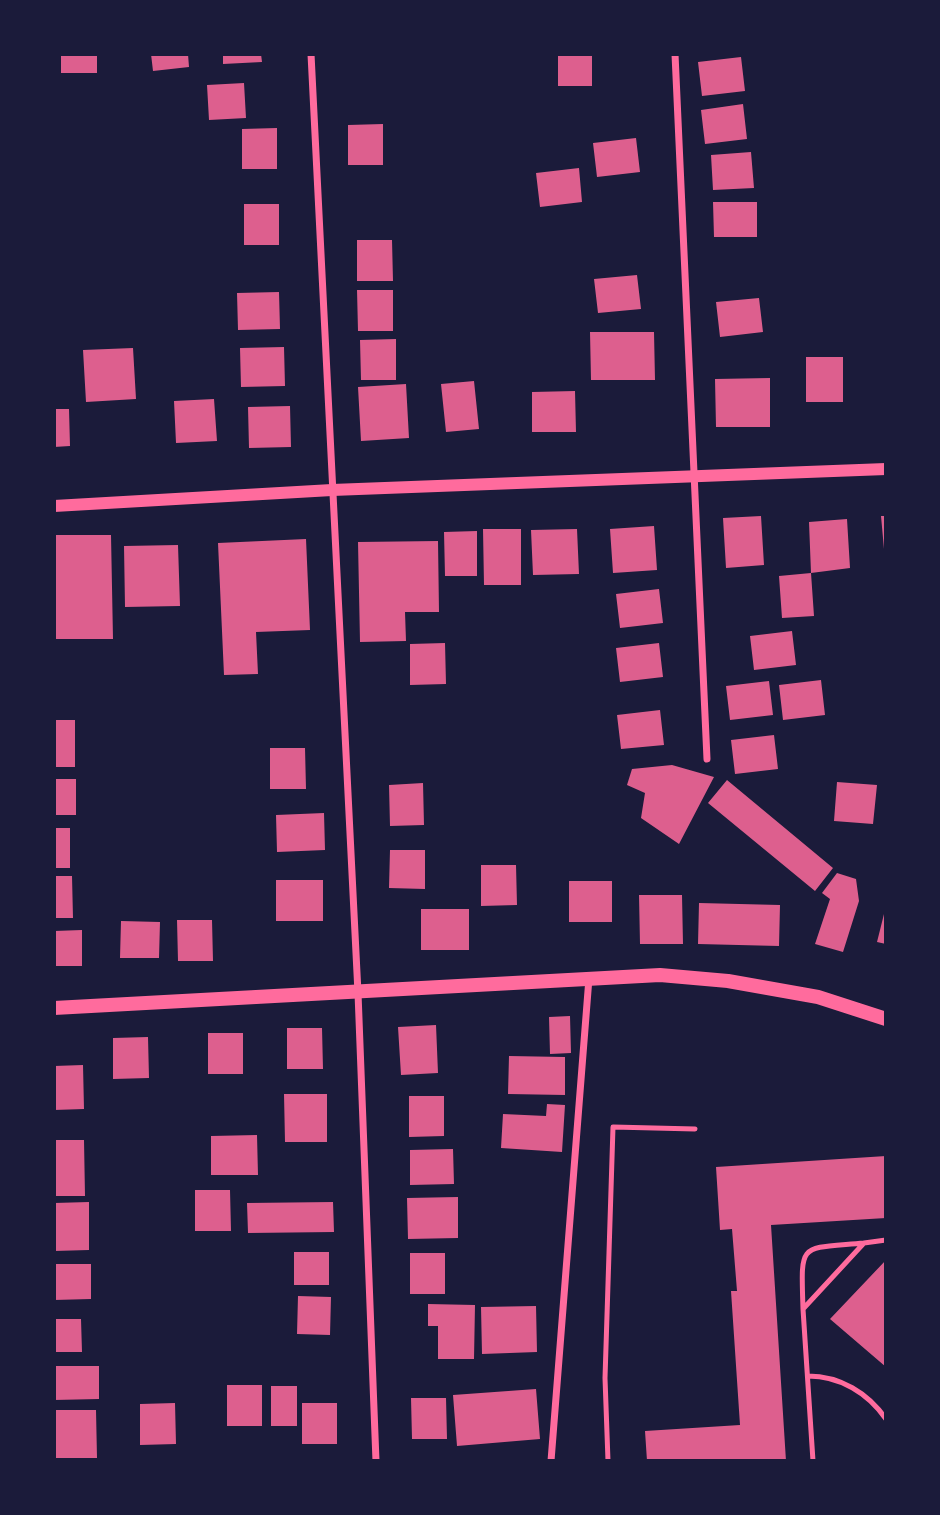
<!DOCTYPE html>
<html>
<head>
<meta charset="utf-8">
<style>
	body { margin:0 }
	#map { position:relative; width:940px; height:1515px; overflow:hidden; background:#1b1b3a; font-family:"Nunito Sans",sans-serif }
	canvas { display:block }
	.frame { position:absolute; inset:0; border:56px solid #1b1b3a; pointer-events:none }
</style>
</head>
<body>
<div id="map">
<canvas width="940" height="1515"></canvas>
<div class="frame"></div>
</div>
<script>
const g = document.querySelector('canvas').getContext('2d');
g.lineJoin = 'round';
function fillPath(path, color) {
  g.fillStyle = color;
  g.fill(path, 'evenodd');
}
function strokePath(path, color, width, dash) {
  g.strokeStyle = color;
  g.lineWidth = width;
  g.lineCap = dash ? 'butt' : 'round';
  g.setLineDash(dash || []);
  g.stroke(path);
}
fillPath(new Path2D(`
	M61 54H97V73H61Z
	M151 54H188L189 67 153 71Z
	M223 54H261L262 62 223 64Z
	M558 54H592V86H558Z
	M741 57 745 91 702 96 698 62Z
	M244 83 246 118 209 120 207 85Z
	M743 104 747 139 705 144 701 110Z
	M383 124V165H348V125Z
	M277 128V169H242V129Z
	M636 138 640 172 597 177 593 143Z
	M751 152 754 188 713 190 711 155Z
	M579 168 582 202 540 207 536 173Z
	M713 202H757V237H714Z
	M244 204H279V245H244Z
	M357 240H392L393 281H357Z
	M637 275 641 309 598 313 594 279Z
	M357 290H393V331H358Z
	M279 292 280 329 238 330 237 293Z
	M759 298 763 332 720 337 716 302Z
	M590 332H654L655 380H591Z
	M396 339V380H361L360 340Z
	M284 347 285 386 241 387 240 348Z
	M133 348 136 399 86 402 83 350Z
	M806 357H843V402H806Z
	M770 378V427H716L715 379Z
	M474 381 479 429 446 432 441 384Z
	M406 384 409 438 361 441 358 387Z
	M575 391 576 432H532V392Z
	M214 399 217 441 176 443 174 401Z
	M290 406 291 447 249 448 248 407Z
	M54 409H69L70 446 54 447Z
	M761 516 764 565 726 568 723 518Z
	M881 516H886V548L884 549Z
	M847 519 850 568 811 573 809 522Z
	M654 526 657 570 613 573 610 529Z
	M483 529H521V585H484Z
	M577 529 579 574 533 575 531 530Z
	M477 531V576H445L444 532Z
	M54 535H111L113 639H54Z
	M306 539 310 630 256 632 258 674 224 675 218 543Z
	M438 541 439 612H405L406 641 360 642 358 542Z
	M178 545 180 606 125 607 124 546Z
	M811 573 814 616 782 618 779 576Z
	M659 589 663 623 620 628 616 594Z
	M792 631 796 665 754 670 750 636Z
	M445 643 446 684 410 685V644Z
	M659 643 663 677 620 682 616 648Z
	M821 680 825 715 783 720 779 685Z
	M769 681 773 715 730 720 726 686Z
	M660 710 664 745 621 749 617 715Z
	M54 720H75V767H54Z
	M774 735 778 769 735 774 731 740Z
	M270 748H305L306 789H270Z
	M672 765 714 777 679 844 641 818 645 793 627 785 632 769Z
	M54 779H76V815H54Z
	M727 780 833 868 815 891 708 803Z
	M837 782 877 785 873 824 834 821Z
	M423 783 424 825 390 826 389 785Z
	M324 813 325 850 277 852 276 815Z
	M54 828H70V868H54Z
	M390 850H425V889L389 888Z
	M481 865H516L517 905 481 906Z
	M837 873 856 879 859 901 843 952 815 944 830 899 822 893Z
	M54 876H72L73 918H54Z
	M276 880H323V921H276Z
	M569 881H612V922H569Z
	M639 895H682L683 944H640Z
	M699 903 780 905 779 946 698 944Z
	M421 909H469V950H421Z
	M885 910 886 911V944L877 942Z
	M177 920H212L213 961H178Z
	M121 921 160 922 159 958H120Z
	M82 930V966H54V931Z
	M570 1016 571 1053 550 1054 549 1017Z
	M436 1025 438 1073 401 1075 398 1027Z
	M287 1028H322L323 1069H287Z
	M208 1033H243V1074H208Z
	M148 1037 149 1078 113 1079V1038Z
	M509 1056 565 1057V1095L508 1094Z
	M83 1065 84 1109 54 1110V1066Z
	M284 1094H327V1142H285Z
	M409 1096H444V1136L409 1137Z
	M547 1104 565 1105 562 1152 501 1148 503 1114 546 1116Z
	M257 1135 258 1175H211V1136Z
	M54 1140H84L85 1196H54Z
	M453 1149 454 1184 410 1185V1150Z
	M886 1156V1218L771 1225 786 1461H647L645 1431 740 1425 731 1291H737L732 1229 720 1230 716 1167Z
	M195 1190H230L231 1231H195Z
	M458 1197V1238L408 1239 407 1198Z
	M89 1202V1250L54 1251V1203Z
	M333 1202 334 1232 248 1233 247 1203Z
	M294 1252H329V1285H294Z
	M410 1253H445V1294H410Z
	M886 1260V1367L830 1319Z
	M54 1264H91V1299L54 1300Z
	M298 1296 331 1297 330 1335 297 1334Z
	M428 1304 475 1305 474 1359H438V1326H428Z
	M536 1306 537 1352 482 1354 481 1307Z
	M54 1319H81L82 1352H54Z
	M54 1366H99V1399L54 1400Z
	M227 1385H262V1426H227Z
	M271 1386H297V1426H271Z
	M536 1389 540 1439 457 1446 453 1395Z
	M411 1398H446L447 1439H412Z
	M175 1403 176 1444 140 1445V1404Z
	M302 1403H337V1444H302Z
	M54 1410H96L97 1458H54Z`), '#dd5f8e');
strokePath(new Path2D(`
	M803 1309C801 1241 798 1249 864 1243
	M808 1376C840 1376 868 1393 886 1419
	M608 1461 605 1378 613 1127 695 1129
	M813 1461 803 1309 864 1243 886 1240`), '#ff6b9d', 5);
strokePath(new Path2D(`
	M311 54 358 993 376 1461
	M675 54 707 759
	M551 1461 589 978`), '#ff6b9d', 7);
strokePath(new Path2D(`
	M54 506 332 490 886 469`), '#ff6b9d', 12);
strokePath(new Path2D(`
	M54 1008 660 975 728 981 818 997 886 1019`), '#ff6b9d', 14);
</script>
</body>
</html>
